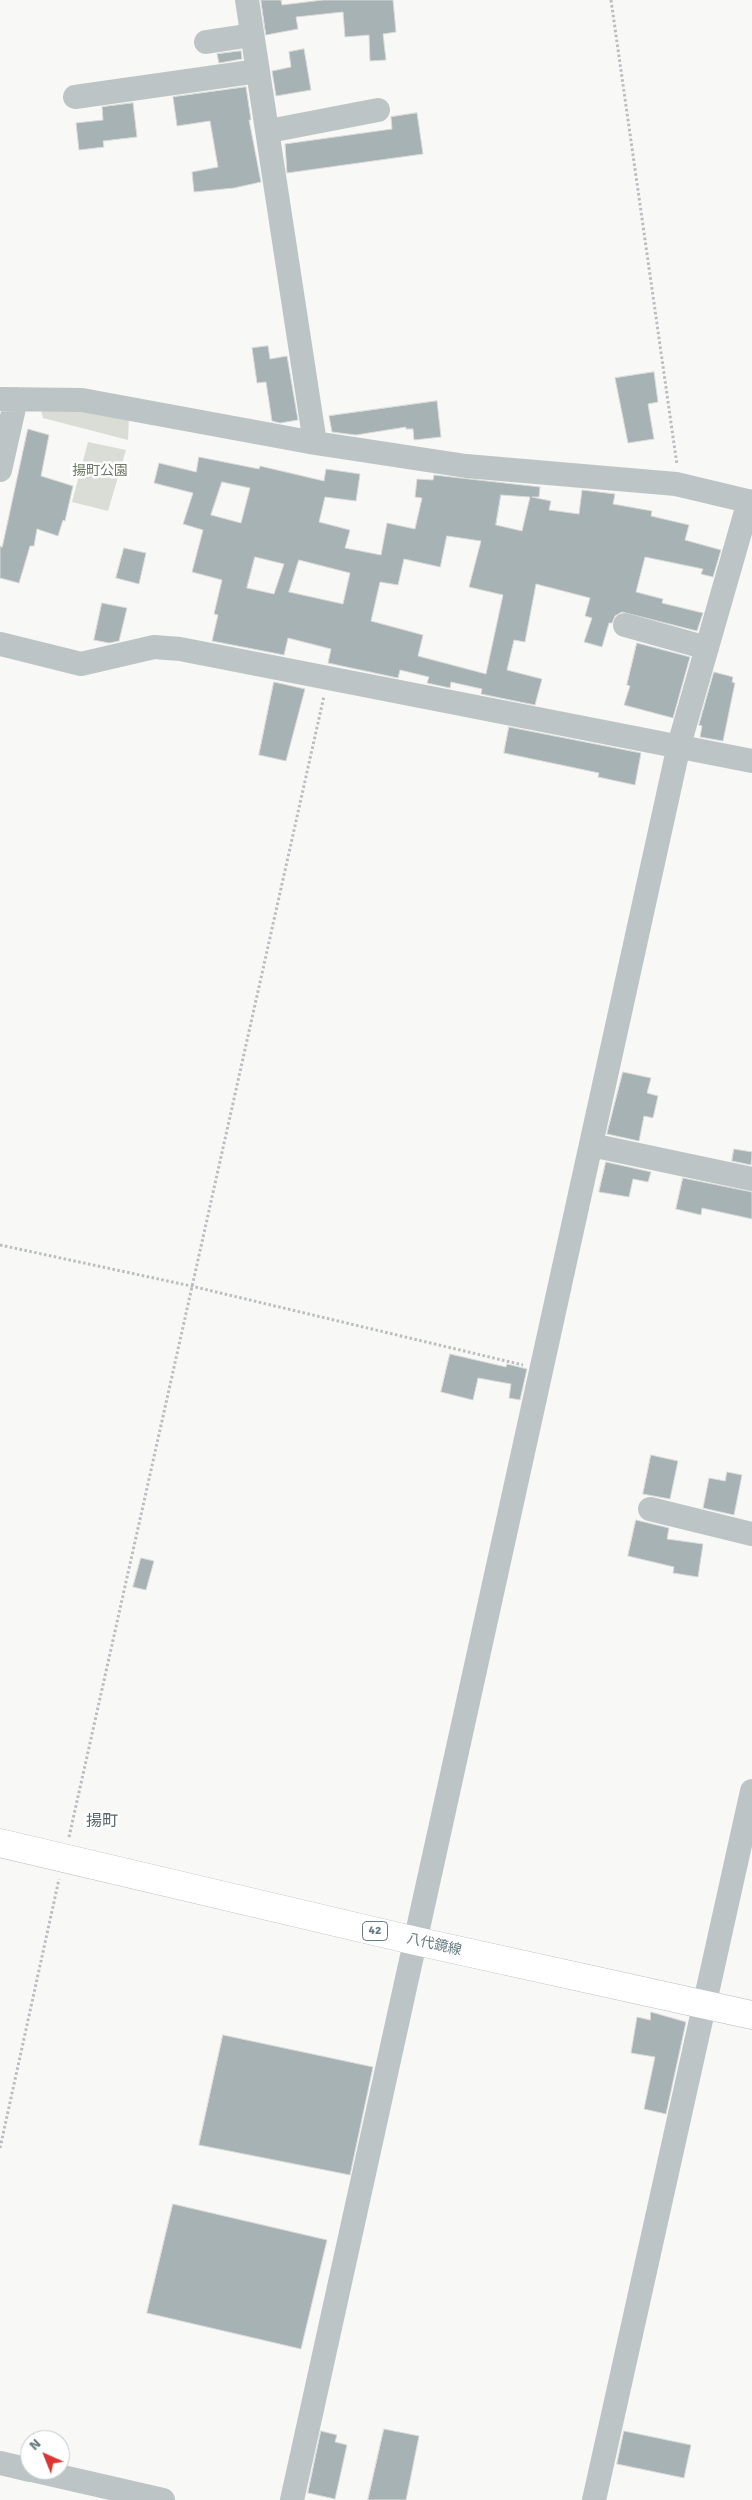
<!DOCTYPE html>
<html>
<head>
<meta charset="utf-8">
<style>
	body { margin:0 }
	#map { position:relative; width:752px; height:2500px; overflow:hidden; background:#f8f8f6; font-family:Signika,sans-serif }
	canvas { display:block }
	.north { position:absolute; left:20px; top:2430px; width:50px; height:50px; box-sizing:border-box; background:#fff; border:1px solid #c1cacc; border-radius:50%; rotate:316deg; font-size:14px; font-weight:700; line-height:20px; text-align:center; color:#657a80 }
	.north::after { content:''; display:block; margin:auto; width:18px; height:22px; background:#dd3532; clip-path:polygon(50% 0,100% 100%,50% 72%,0 100%) }
</style>
</head>
<body>
<div id="map">
<canvas width="752" height="2500"></canvas>
<div class="north">N</div>
</div>
<script>
const g = document.querySelector('canvas').getContext('2d');
g.lineJoin = 'round';
function fillPath(path, color) {
  g.fillStyle = color;
  g.fill(path, 'evenodd');
}
function strokePath(path, color, width, dash) {
  g.strokeStyle = color;
  g.lineWidth = width;
  g.lineCap = dash ? 'butt' : 'round';
  g.setLineDash(dash || []);
  g.stroke(path);
}
function label(font, color, halo, rows, align = 'center') {
  g.font = font + ' Signika,"Noto Sans JP",sans-serif';
  g.lineWidth = 5;
  g.setLineDash([]);
  g.textBaseline = 'middle';
  g.strokeStyle = halo;
  g.fillStyle = color;
  for (const [text, x, y, turn = 0] of rows) {
    g.save();
    g.translate(x, y);
    g.rotate((+turn || 0) * Math.PI / 180);
    g.textAlign = isNaN(turn) ? turn : align;
    if (halo) g.strokeText(text, 0, 0);
    g.fillText(text, 0, 0);
    g.restore();
  }
}
fillPath(new Path2D(`
	M46 407 129 416 128 440 43 418 41 410Z
	M88 442 126 450 108 511 72 502Z`), '#daddd5');
const building = new Path2D(`
	M261 0H281L282 5 323 0H393L396 32 383 34 386 60 370 61 369 35 345 37 343 12 296 17 298 29 266 35Z
	M304 49 311 90 276 96 272 71 291 67 289 52Z
	M241 51 242 59 219 63 217 54Z
	M246 87 251 120H249L261 182 234 188 194 192 192 172 218 167 210 121 177 126 173 97Z
	M133 103 137 137 103 141 104 147 79 150 76 123 103 120 102 107Z
	M417 113 423 154 287 173 285 144 392 129 391 117Z
	M268 346 270 359 287 356 298 420 280 423 272 421 266 382 257 383 252 348Z
	M654 372 658 402 648 404 654 439 628 443 615 378Z
	M437 401 441 437 414 440 413 429H406V427L356 435 332 432 329 416Z
	M28 429 49 435 41 476 73 486 65 521 63 520 58 536 37 529 34 546H30L19 583 0 578V546L2 547Z
	M199 457 259 469 260 466 324 481 326 469 360 474 356 501 325 497 319 522 350 530 345 548 381 555 387 523 415 529 422 498 415 497 417 479 433 480 434 475 540 487 539 497H532L551 501 549 510 579 514 582 490 615 494 613 504 652 511 651 516 689 525 685 540 721 550 713 577 701 574 703 569 645 557 636 592 663 599 662 603 703 613 697 631 622 612 615 616 612 623H609L602 647 584 642 592 618 585 616 590 598 536 584 525 642 514 640 507 670 542 679 535 705 481 694 482 689 451 682 450 688 427 683 429 677 400 670 398 678 328 663 331 649 288 638 284 655 212 641 218 615 214 614 222 580 192 572 203 530 183 524 193 493 154 483 159 463 196 472ZM222 482 250 488 241 523 211 515ZM501 495 530 497 522 531 496 525ZM447 536 481 541 469 587 503 595 486 674 418 656 423 635 371 621 380 582 398 585 404 559 440 567ZM255 557 284 564 274 594 247 588ZM299 560 350 573 343 604 289 592Z
	M124 548 146 553 139 584 116 578Z
	M102 603 127 608 119 641 109 643 94 640Z
	M637 643 690 657 673 718 624 705 630 686 627 685Z
	M714 672 733 677 732 682 735 683 723 741 700 737 702 726 699 725Z
	M274 682 305 689 286 761 259 755Z
	M509 727 641 753 635 785 598 777 599 773 504 753Z
	M623 1072 651 1078 647 1093 658 1096 653 1118 644 1116 639 1141 607 1134Z
	M734 1149 752 1152 751 1165 732 1161Z
	M606 1162 651 1172 648 1182 633 1179 629 1197 599 1192Z
	M683 1178 752 1192V1219L702 1208 701 1215 676 1209Z
	M450 1354 506 1367 507 1364 527 1369 520 1400 509 1398 511 1384 478 1378 473 1400 441 1392Z
	M651 1455 678 1461 670 1499 643 1494Z
	M727 1472 742 1475 734 1515 703 1508 709 1478 725 1481Z
	M636 1520 669 1528 667 1539 703 1544 698 1577 673 1573 674 1567 628 1556Z
	M141 1558 154 1561 146 1590 133 1587Z
	M651 2012 686 2022 666 2114 644 2109 655 2057 631 2053 637 2017 650 2020Z
	M223 2035 373 2067 350 2175 199 2145Z
	M173 2204 327 2240 301 2349 147 2313Z
	M384 2429 419 2436 406 2500H368Z
	M321 2431 337 2435 335 2442 347 2445 335 2499 308 2493Z
	M624 2431 691 2445 684 2478 617 2464Z`);
fillPath(building, '#a7b2b5');
strokePath(building, '#dadad8', 1);
const major = new Path2D(`
	M0 1843 416 1941 752 2015`);
strokePath(major, '#b1b8ba', 29);
strokePath(new Path2D(`
	M611 0 677 465
	M0 1245 191 1286 523 1365
	M69 1837 324 696
	M0 2148 59 1879`), '#babec0', 3, [2.5, 2.5]);
strokePath(new Path2D(`
	M247 0 315 443
	M206 42 252 35
	M75 97 258 71
	M269 131 378 110
	M0 399 82 400 315 443 466 466 676 484 752 502
	M0 470 16 399
	M625 625 707 648
	M0 644 81 664 154 647 180 649 752 761
	M591 1145 752 1179
	M650 1509 752 1534
	M0 2463 30 2470
	M32 2470 163 2500
	M292 2500 679 745 749 501
	M594 2500 752 1791`), '#bdc4c6', 24);
strokePath(major, '#fff', 28);
for (const [x, y, w] of [
	[375,1931,25]
]) {
  const box = new Path2D();
  box.roundRect(x - w / 2, y - 9.5, w, 19, 4);
  g.fillStyle = '#fff';
  g.fill(box);
  strokePath(box, '#657a80', 1);
}
label('bold 12px', '#657a80', null, [
	["42",375,1931]
]);
label('14px', '#6b7863', '#fff', [
	["揚町公園",100,471]
]);
label('14px', '#657a80', '#fff', [
	["八代鏡線",434,1945,13]
]);
label('16px', '#56666b', '#fff', [
	["揚町",102,1822]
]);
</script>
</body>
</html>
